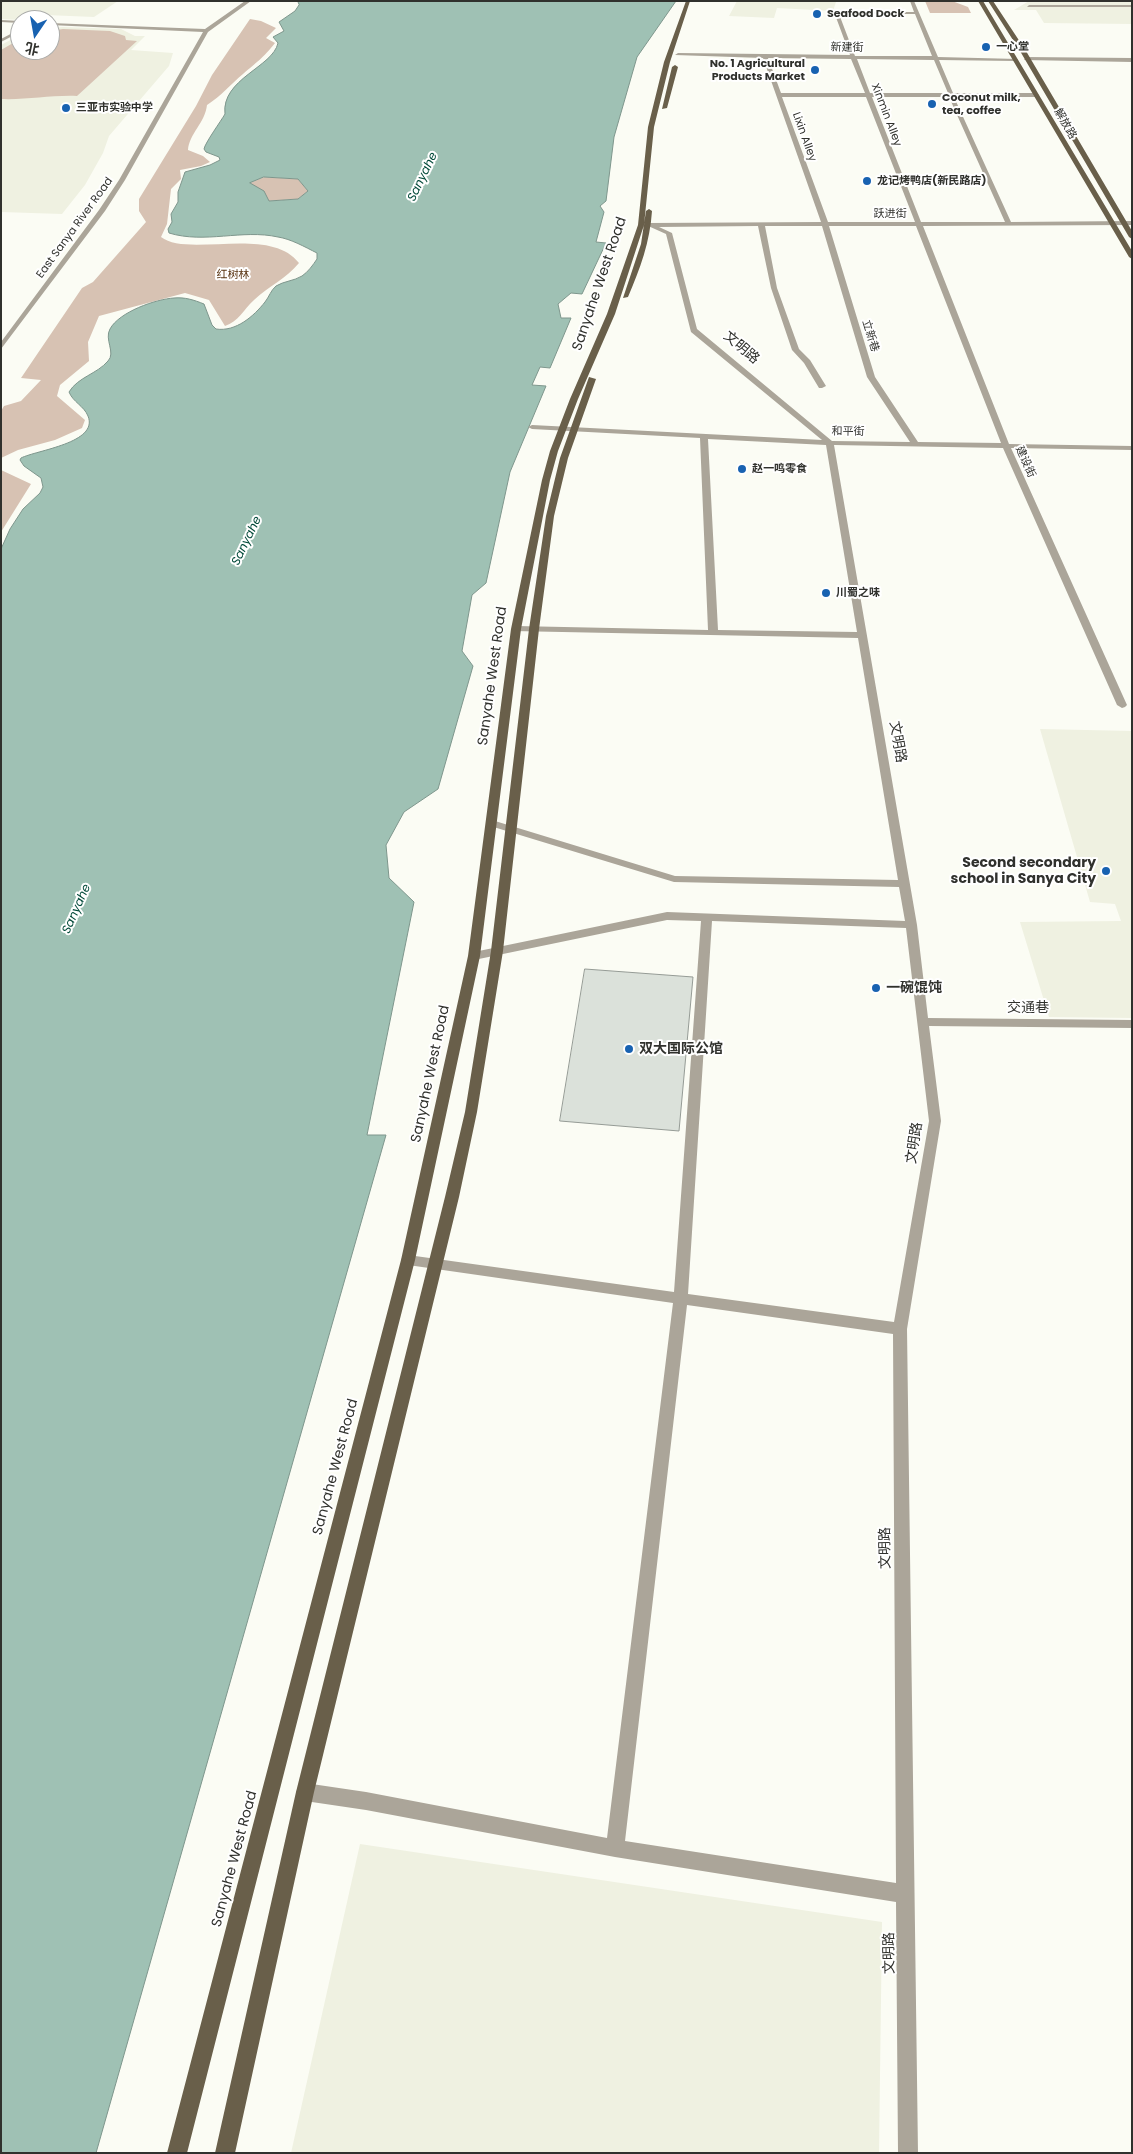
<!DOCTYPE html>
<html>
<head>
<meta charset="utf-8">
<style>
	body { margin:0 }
	#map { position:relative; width:1133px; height:2154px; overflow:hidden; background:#fbfcf4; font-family:Poppins,"Noto Sans SC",sans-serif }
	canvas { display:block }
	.frame { position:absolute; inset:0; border:2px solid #30312d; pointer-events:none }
	.north { position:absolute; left:10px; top:10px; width:50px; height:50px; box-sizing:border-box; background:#fff; border:1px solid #acadab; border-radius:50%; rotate:192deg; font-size:14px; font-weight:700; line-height:20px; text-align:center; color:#30312d }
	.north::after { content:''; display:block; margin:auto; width:18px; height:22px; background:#1862b1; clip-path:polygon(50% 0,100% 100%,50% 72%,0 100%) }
</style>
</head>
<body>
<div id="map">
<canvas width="1133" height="2154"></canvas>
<div class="frame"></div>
<div class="north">北</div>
</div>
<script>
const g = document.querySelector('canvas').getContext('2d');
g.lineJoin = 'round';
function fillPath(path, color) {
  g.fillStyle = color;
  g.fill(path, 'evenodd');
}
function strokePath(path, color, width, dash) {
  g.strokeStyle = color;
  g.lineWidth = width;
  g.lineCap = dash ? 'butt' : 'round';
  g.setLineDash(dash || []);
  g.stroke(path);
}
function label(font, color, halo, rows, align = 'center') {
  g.font = font + ' Poppins,"Noto Sans SC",sans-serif';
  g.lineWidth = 4;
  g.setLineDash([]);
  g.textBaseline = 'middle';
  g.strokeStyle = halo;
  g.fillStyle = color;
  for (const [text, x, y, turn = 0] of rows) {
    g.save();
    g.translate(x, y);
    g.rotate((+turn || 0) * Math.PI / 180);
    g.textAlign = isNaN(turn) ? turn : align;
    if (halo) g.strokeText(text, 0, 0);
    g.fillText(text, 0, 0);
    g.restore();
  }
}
fillPath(new Path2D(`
	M1 1H118L94 17 46 15 37 20H20L1 19Z
	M737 1H828L836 2 833 11 777 8 774 18 729 16Z
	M1029 1H1132V24L1044 23 1036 10H1014Z
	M63 27 121 29 135 36H145L131 50 173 53 169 66 109 136 103 153 85 185 62 214 1 212V45L20 35V50H50V28Z
	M1040 729 1132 731V1018L1049 1017 1020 922 1121 921 1115 904 1090 902Z
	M360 1844 882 1922 879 2153H291Z`), '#eff1e1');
fillPath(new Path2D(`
	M925 1H952L968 7 971 13H930Z
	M250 19 261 21 276 28 266 38 275 43C263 58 257 62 243 74 230 85 221 96 207 105 205 123 189 134 188 150L203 156 210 162 201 166 180 170 181 179 171 189 167 224 161 237C188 258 270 225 299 263 286 279 269 286 254 300 244 309 238 322 225 326L209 300 185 293 99 316 88 342 89 361 60 385 57 396 85 420 82 428 55 440 18 450 1 458V411L4 406 21 401 41 380 21 378 82 288 93 282 146 222 139 211V199L196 106 212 75Z
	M63 29 110 31 125 36 126 40 137 41 77 96C51 95 27 100 1 99V50L20 39V50H50V31Z
	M264 177 298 179 308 191 298 199 269 201 250 183Z
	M1 470 31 484 1 532Z`), '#d7c2b3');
const water = new Path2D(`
	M298 1H676L637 57 614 137 606 201 600 206 604 212 596 242 606 243 582 294 571 293 558 304 561 318H571L550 368 540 367 532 385 546 386 510 472 486 583 472 595 462 651 473 666 438 789 404 812 386 845 389 878 414 902 367 1135H386L96 2153H1V549L10 529 23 509 40 493 43 487 41 478 24 466 20 460 21 458C37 450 99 443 88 416 84 406 73 402 69 392 78 377 97 374 108 361 116 353 104 339 110 329 119 312 156 299 174 298 185 297 194 300 204 304L212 325 216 329C236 332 254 316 265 302 269 297 271 290 276 286 284 281 294 281 302 276 308 272 313 265 317 259V253C305 247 291 239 278 237 242 229 205 244 169 233L168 229 172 222 171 214 178 202V192L185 172 210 165 220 160 219 157 206 152 204 149C205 143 221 121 225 114 221 79 273 67 278 43L273 37 284 31 279 22 295 11 299 5ZM264 177 298 179 308 191 298 199 269 201 264 191 250 183Z`);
fillPath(water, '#9fc1b4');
strokePath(water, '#7e968c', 1);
const building = new Path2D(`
	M585 969 693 977 679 1131 560 1121Z`);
fillPath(building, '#dbe1da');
strokePath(building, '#959b95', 1);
fillPath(new Path2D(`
	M245 1H251L208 32 125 180 105 211 1 349V342L99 210 119 180 203 32 50 25V23L205 29Z
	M910 1H914L938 57 1018 59 1015 61 939 60 953 93H1036L1039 95 1036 97H954L1011 222 1132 221V225L923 226 1009 444 1132 446V450L1011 448 1127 705 1125 707 1122 708 1117 705 1003 448 834 445 917 925 928 1018 1132 1020V1028L929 1026 941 1121 907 1329 918 2153H898L896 1902 615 1857 366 1810 305 1801 299 1798 296 1792 299 1786 305 1783 366 1792 607 1838 673 1303 408 1265 403 1264 401 1260 403 1256 408 1255 674 1292 701 921 667 920 474 960 468 956 474 952 667 912 905 921 899 887 674 882 487 825 486 823 487 821H495L675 876 898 880 858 638 513 631V627L516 626 708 630 700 438 532 429 528 427 532 425 822 440 691 332 666 234 646 225 649 223 821 222 763 58 675 55 678 53 850 55 834 12H914ZM839 14H915L932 56H855ZM768 58 851 59 865 93H781ZM857 59 934 60 948 93H870ZM782 97H866L915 222H828ZM872 97H949L1005 222H921ZM758 226 771 288 792 350 804 363 819 388H822L826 386 810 360 799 349 777 288 765 226H822L867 377 910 442 832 441 697 329 672 233 659 227ZM829 226H916L1001 443 918 442 875 377ZM708 439 826 445 857 632 718 630ZM712 921 906 928 929 1121 894 1322 688 1294ZM687 1305 893 1334 896 1883 625 1841Z
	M1029 5H1132V7H1027Z
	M1 20 20 21V23L1 22Z
	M20 29V32L1 42V39Z
	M1026 57 1132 58V62L1024 60Z`), '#aba599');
fillPath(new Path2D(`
	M686 1H690L670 62 654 127 644 225 615 314 578 399 558 451 550 480 521 629 480 956 415 1260 187 2153H167L401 1260 468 956 511 629 542 480 550 451 570 399 607 314 638 225 648 127 664 62Z
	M978 1H983L1132 251V259L1129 257Z
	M988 1H993L1026 51 1132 231V239L1129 237 1020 51Z
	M675 65 678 67 667 108 662 109 672 67Z
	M649 209 652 211C650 242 640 269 628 297L623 298 641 244 646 211Z
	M589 377 596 379 568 458 554 516 539 629 503 951 477 1112 459 1197 314 1792 235 2153H215L296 1792 445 1197 465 1112 491 951 529 629 546 516 560 458Z`), '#695f4a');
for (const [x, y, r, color] of [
	[817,14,5,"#1862b1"],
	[986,47,5,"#1862b1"],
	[815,70,5,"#1862b1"],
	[932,104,5,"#1862b1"],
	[66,108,5,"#1862b1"],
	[867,181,5,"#1862b1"],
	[742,469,5,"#1862b1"],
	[826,593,5,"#1862b1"],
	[1106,871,5,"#1862b1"],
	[876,988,5,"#1862b1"],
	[629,1049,5,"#1862b1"]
]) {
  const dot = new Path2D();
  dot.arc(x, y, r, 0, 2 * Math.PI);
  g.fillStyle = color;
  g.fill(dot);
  strokePath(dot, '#fff', 2);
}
label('bold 11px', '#30312d', '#fff', [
	["Seafood Dock",827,14],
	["一心堂",996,47],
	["No. 1 Agricultural",805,64,"right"],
	["Products Market",805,77,"right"],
	["Coconut milk,",942,98],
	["tea, coffee",942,111],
	["三亚市实验中学",76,108],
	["龙记烤鸭店(新民路店)",877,181],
	["赵一鸣零食",752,469],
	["川蜀之味",836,593]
], 'left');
label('11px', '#30312d', '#fff', [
	["新建街",847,48,1],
	["Xinmin Alley",886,115,69],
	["解放路",1065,124,60],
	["Lixin Alley",804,137,70],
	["跃进街",890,214],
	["East Sanya River Road",75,228,-54],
	["立新巷",870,336,73],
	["和平街",848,432,1],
	["建设街",1025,462,66]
]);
label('11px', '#583311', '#fff', [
	["红树林",233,275]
]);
label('italic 12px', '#004938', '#fff', [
	["Sanyahe",423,177,-64],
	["Sanyahe",247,541,-64],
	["Sanyahe",77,909,-66]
]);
label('14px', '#30312d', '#fff', [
	["Sanyahe West Road",600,284,-71],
	["文明路",741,348,40],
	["Sanyahe West Road",493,676,-82],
	["文明路",897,742,80],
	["交通巷",1028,1008],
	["Sanyahe West Road",431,1074,-78],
	["文明路",915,1143,-81],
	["Sanyahe West Road",336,1467,-75],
	["文明路",886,1548,-91],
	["Sanyahe West Road",235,1859,-75],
	["文明路",890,1953,-91]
]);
label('bold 14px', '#30312d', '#fff', [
	["Second secondary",1096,863,"right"],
	["school in Sanya City",1096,879,"right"],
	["一碗馄饨",886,988],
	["双大国际公馆",639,1049]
], 'left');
</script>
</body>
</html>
